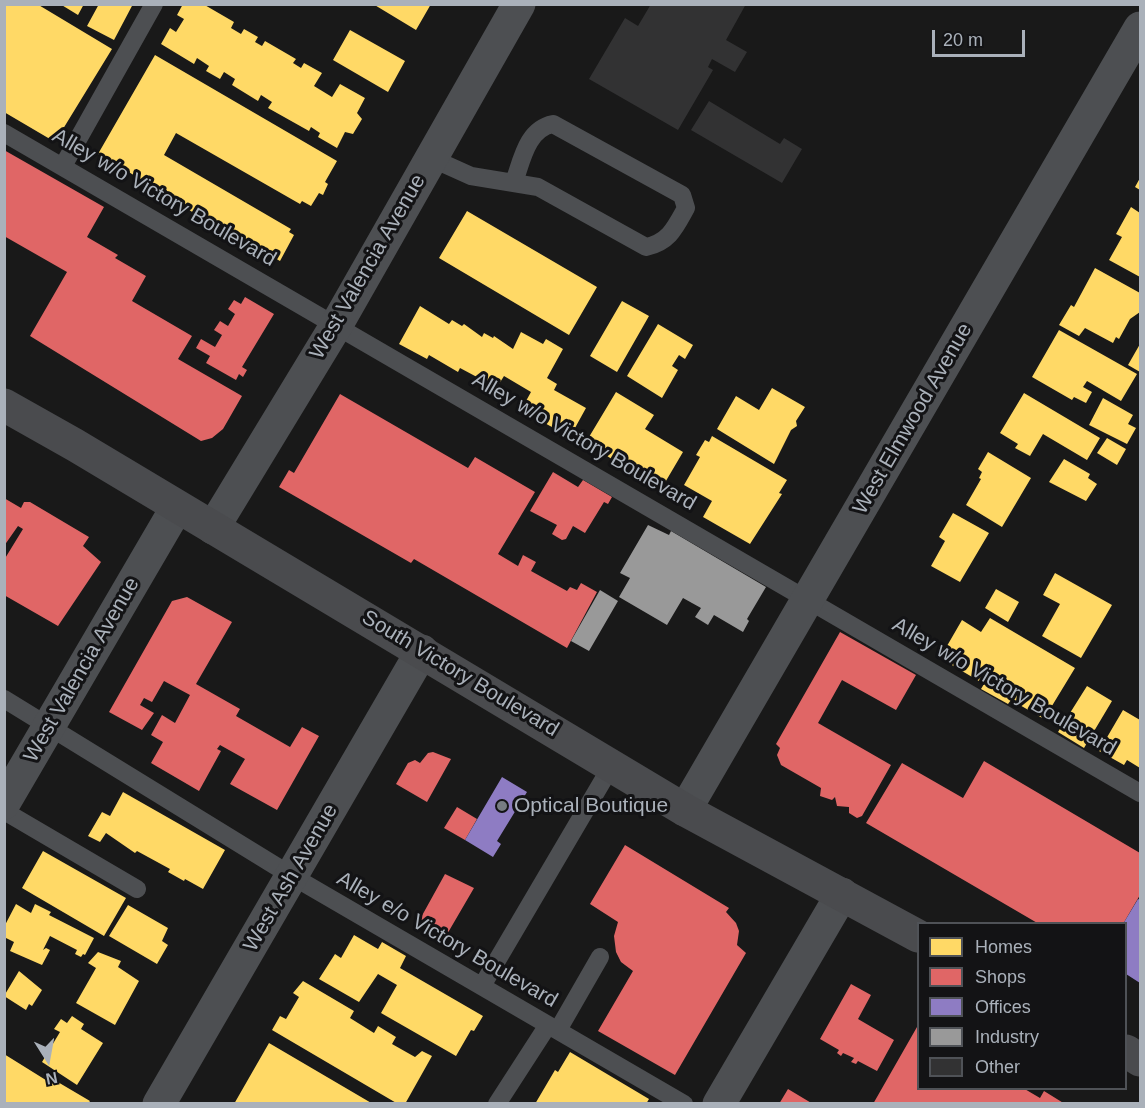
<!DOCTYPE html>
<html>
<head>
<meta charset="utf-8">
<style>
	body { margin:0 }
	#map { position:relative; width:1145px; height:1108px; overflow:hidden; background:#191919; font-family:Arial,sans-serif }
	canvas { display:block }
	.frame { position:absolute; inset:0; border:6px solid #aab1ba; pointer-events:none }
	.legend { position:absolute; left:917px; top:922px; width:210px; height:168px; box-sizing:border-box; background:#131315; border:2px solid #4f5257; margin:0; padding:8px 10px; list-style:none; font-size:18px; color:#aab1ba }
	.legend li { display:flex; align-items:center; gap:12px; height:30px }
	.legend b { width:30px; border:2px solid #4f5257 }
	.north { position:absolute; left:18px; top:1030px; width:60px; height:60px; -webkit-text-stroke:4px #131315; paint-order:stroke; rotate:169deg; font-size:16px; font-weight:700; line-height:24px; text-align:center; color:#aab1ba }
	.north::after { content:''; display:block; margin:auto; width:21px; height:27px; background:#aab1ba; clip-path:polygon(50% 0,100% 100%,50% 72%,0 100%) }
	.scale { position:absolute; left:932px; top:30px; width:93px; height:27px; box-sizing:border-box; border:3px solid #aab1ba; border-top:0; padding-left:8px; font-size:18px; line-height:21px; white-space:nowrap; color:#aab1ba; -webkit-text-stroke:4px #131315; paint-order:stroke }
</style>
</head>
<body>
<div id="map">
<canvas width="1145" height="1108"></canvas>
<div class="frame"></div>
<ul class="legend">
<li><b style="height:16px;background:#ffd966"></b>Homes</li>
<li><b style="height:16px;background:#e06666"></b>Shops</li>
<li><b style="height:16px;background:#8e7cc3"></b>Offices</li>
<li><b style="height:16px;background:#999"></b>Industry</li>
<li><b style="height:16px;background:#323233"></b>Other</li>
</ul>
<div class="north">N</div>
<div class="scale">20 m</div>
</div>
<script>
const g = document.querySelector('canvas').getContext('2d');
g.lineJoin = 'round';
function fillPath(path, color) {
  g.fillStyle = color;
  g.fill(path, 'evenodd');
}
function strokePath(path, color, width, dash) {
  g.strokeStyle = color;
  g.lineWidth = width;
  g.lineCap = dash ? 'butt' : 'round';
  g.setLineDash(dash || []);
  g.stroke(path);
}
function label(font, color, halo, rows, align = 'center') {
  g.font = font + ' Arial,sans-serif';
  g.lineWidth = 6;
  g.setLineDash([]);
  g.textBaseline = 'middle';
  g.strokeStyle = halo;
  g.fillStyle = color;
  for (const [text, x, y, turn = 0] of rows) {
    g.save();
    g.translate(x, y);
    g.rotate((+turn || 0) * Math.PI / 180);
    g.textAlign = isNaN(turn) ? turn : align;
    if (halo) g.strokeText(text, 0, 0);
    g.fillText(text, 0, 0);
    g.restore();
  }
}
fillPath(new Path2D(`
	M4 4H37L112 49 55 142 4 112Z
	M60 4H84L78 15Z
	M99 4H133L114 40 87 26Z
	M183 4H203L234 22 231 28 241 34 244 29 258 37 255 42 262 46 265 41 296 59 293 63 301 68 304 63 322 73 314 86 332 97 340 84 365 98 357 113 362 119 353 134 345 132 337 148 318 137 320 133 311 127 309 131 268 108 272 102 261 95 258 101 232 85 235 79 224 72 220 79 206 71 209 66 197 58 194 64 161 44 170 28 176 32 184 19 177 15Z
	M373 4H431L416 30Z
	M350 30 405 61 388 92 333 60Z
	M155 55 337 161 325 182 328 184 323 195 319 193 311 206 302 201 300 204 176 133 164 155 291 229 289 232 294 235 280 261 222 228 220 231 185 207 183 210 164 198 166 194 98 154Z
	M1140 178V190L1135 187Z
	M1131 207 1140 213V277L1109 260 1122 237 1116 234Z
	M467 211 597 287 569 335 439 258Z
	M1095 268 1140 293V312L1130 319 1119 339 1116 337 1113 343 1085 328 1079 336 1059 325 1071 305 1074 307Z
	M622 301 649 316 617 372 590 356Z
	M420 306 449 324 452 320 462 326 464 324 482 337 484 333 493 338 494 336 513 349 521 332 543 344 546 339 563 349 547 378 557 384 554 390 586 408 570 437 521 410 531 392 504 376 499 384 492 380 490 384 460 368 458 372 429 355 427 359 399 344Z
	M658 324 693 345 685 359 679 355 672 366 678 370 662 398 627 376Z
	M1059 330 1137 374 1121 401 1087 381 1083 387 1092 392 1086 403 1074 397 1072 400 1032 377Z
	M1140 344V372L1128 365Z
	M772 388 805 407 796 421 797 426 791 430 774 464 717 429 736 396 759 410Z
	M616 392 654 415 645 429 683 452 660 491 586 442Z
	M1024 393 1100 438 1087 460 1043 434 1030 456 1015 448 1018 444 1000 433Z
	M1103 398 1133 415 1128 424 1136 428 1127 444 1089 425Z
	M712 436 787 480 779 493 782 494 750 544 703 517 712 501 684 485 700 457 696 455 705 440 709 442Z
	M1107 438 1126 449 1117 465 1097 453Z
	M988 452 1031 478 1002 527 966 505 981 479 979 478 982 472 978 469Z
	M1064 459 1090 474 1088 478 1097 484 1086 501 1049 482Z
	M953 513 989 533 960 582 931 566 945 541 939 537Z
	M1055 573 1112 605 1081 658 1042 636 1060 604 1043 595Z
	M996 589 1019 602 1008 622 985 608Z
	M990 618 1075 668 1044 719 1011 700 1008 704 981 689 984 684 940 658 962 620 981 632Z
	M1087 686 1112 701 1084 748 1058 732Z
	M1123 710 1140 720V768L1127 760 1124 765 1099 751Z
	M123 792 225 850 203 889 185 879 184 881 168 872 170 869 137 851 135 853 106 833 100 842 88 836 102 812 110 816Z
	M43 851 126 898 104 936 22 888Z
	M16 904 31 913 35 904 51 912 49 915 94 938 85 955 83 954 81 957 75 954 77 950 50 936 43 950 46 948 50 950 42 965 10 951 14 942 4 937V927Z
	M128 905 168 928 162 941 168 945 157 964 109 936Z
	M354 935 378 949 382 942 406 956 400 968 483 1016 474 1031 471 1030 456 1056 381 1013 397 985 378 974 359 1002 319 979 335 954 341 958Z
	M98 952 121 961 118 967 139 981 115 1025 76 1003 96 968 88 963Z
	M19 971 42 990 32 1006 29 1004 26 1010 4 996Z
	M303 981 354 1011 350 1018 374 1033 378 1026 396 1037 392 1044 415 1057 422 1051 432 1056 405 1104H398L272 1030 280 1016 286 1019 299 997 293 993Z
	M72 1016 84 1024 81 1029 103 1043 77 1085 42 1062 60 1032 54 1029 61 1019 67 1023Z
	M269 1043 373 1104H234Z
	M570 1052 649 1099 646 1104H535L555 1070 558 1072Z
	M4 1054 49 1082 51 1078 90 1101 88 1104H4Z`), '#ffd966');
fillPath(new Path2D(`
	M4 150 104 207 87 237 118 255 115 258 146 276 132 301 192 336 178 359 242 396 223 429 212 438 201 441 30 336 67 272 4 236Z
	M245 297 274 314 242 367 247 370 243 377 239 374 236 380 206 363 210 356 196 348 201 339 215 347 222 335 214 330 220 321 228 326 235 314 228 309 234 300 241 304Z
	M340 394 468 468 475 457 535 492 498 554 518 566 523 555 536 562 531 571 567 591 570 587 577 590 581 583 597 592 567 648 414 559 411 563 279 487 289 470 294 473Z
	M553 472 578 487 583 480 612 497 608 504 604 502 585 533 573 526 566 539 562 540 552 534 557 525 530 511Z
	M4 498 21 508 24 502H30L89 537 83 546 101 562 58 626 4 595V560L23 529 18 526 4 546Z
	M187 597 232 622 196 684 240 709 236 716 290 747 302 727 319 736 277 810 230 784 245 759 220 745 217 749 221 751 199 791 151 763 163 742 151 735 162 715 175 723 190 695 164 681 152 702 144 698 140 705 154 713 142 730 109 712 172 601Z
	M840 632 916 675 896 710 842 680 818 723 891 765 862 816 857 818 849 813V807L837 806 835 797 832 800 820 796 821 788 781 765 777 755 780 748 776 744Z
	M433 752 451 759 427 802 396 784 408 763 415 760 420 763 428 753Z
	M984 761 1140 853V895L1123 924H1039L866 823 902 763 963 798Z
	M457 807 477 819 465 840 444 828Z
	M625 845 729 908 726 912 736 923 739 931 737 945 746 953 675 1075 598 1031 633 971 621 962 616 952 614 936 618 922 590 904Z
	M445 874 474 888 446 936 419 921Z
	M851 984 871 995 858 1019 894 1040 877 1071 858 1061 856 1064 851 1062 854 1058 843 1053 841 1056 837 1053 839 1050 820 1039Z
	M917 1027 918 1088H1023L1040 1098 1044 1091 1065 1104H873Z
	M788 1089 813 1104H779Z`), '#e06666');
fillPath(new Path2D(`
	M502 777 527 792 497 841 501 844 493 857 465 840Z
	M1138 899 1140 900V983L1126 974 1123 924Z`), '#8e7cc3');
fillPath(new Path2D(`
	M648 525 669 535 671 531 766 587 747 619 749 621 743 632 714 615 708 625 695 617 701 608 683 598 667 625 619 597 630 578 620 573Z
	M600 590 618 601 589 651 571 641Z`), '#999');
fillPath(new Path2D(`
	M651 4H746L726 40 747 52 735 72 712 59 708 67 713 70 678 130 589 79 625 18 638 26Z
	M709 101 780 144 784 138 802 149 782 183 691 130Z`), '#323233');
strokePath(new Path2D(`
	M4 133 1140 793
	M431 158 471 176 538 187 646 247C669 242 675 228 686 208L682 195 553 124C527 129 522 160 514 182
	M63 166 154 4
	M4 699 292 876 684 1104
	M4 811 137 889
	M482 986 612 765
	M558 1030 600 957
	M497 1104 548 1025`), '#4d4f52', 18);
strokePath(new Path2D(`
	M213 528 337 324 519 4
	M4 803 177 507
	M685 810 1140 28
	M159 1104 422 651
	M719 1104 842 894`), '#4d4f52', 33);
strokePath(new Path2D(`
	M4 405 75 445 685 810 918 936
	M1126 1051 1140 1060`), '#4a4b4e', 33);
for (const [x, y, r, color] of [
	[502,806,6,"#777c82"]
]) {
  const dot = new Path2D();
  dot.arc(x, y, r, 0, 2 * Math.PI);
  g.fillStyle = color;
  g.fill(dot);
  strokePath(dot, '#131315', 2);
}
label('21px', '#aab1ba', '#131315', [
	["Alley w/o Victory Boulevard",164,198,30],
	["West Valencia Avenue",368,267,-60],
	["West Elmwood Avenue",913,419,-60],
	["Alley w/o Victory Boulevard",584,442,30],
	["West Valencia Avenue",82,670,-60],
	["South Victory Boulevard",460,674,31],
	["Alley w/o Victory Boulevard",1004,687,30],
	["West Ash Avenue",291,878,-60],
	["Alley e/o Victory Boulevard",447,940,30]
]);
label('21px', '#aab1ba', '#131315', [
	["Optical Boutique",514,806]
], 'left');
</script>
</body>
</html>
